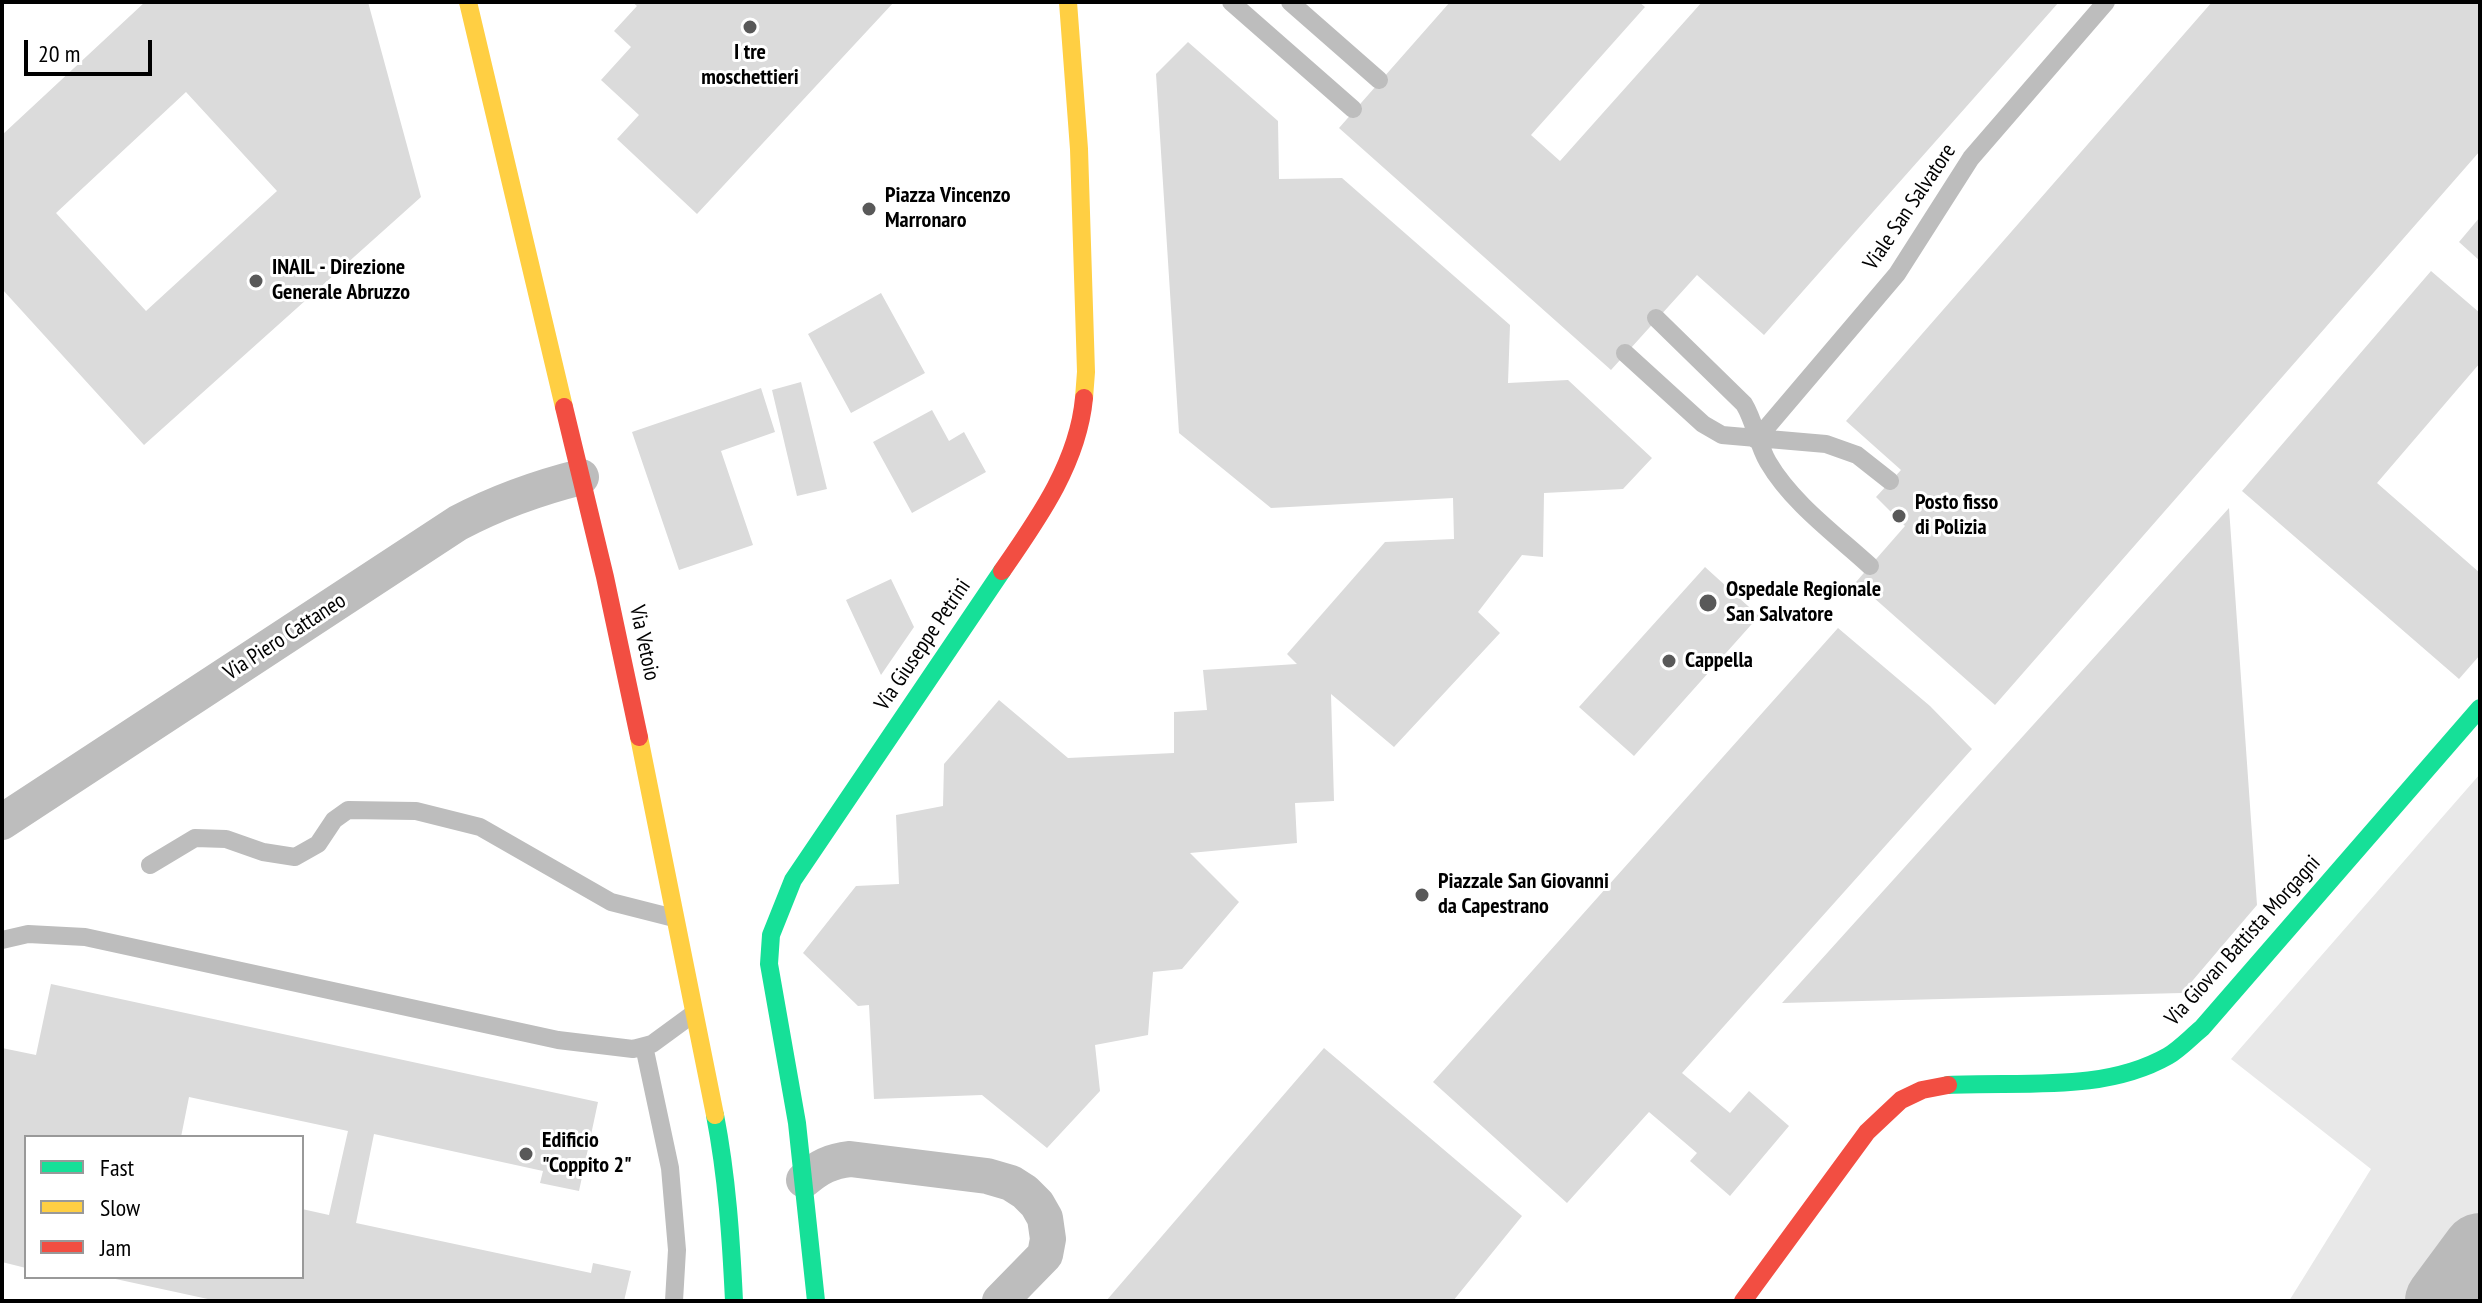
<!DOCTYPE html>
<html>
<head>
<meta charset="utf-8">
<style>
	body { margin:0 }
	#map { position:relative; width:2482px; height:1303px; overflow:hidden; background:#fff; font-family:"PT Sans Narrow",sans-serif }
	canvas { display:block }
	.frame { position:absolute; inset:0; border:4px solid #000; pointer-events:none }
	.legend { position:absolute; left:24px; top:1135px; width:280px; height:144px; box-sizing:border-box; background:#fff; border:2px solid #999; margin:0; padding:10px 14px; list-style:none; font-size:24px; color:#000 }
	.legend li { display:flex; align-items:center; gap:16px; height:40px }
	.legend b { width:40px; border:2px solid #999 }
	.scale { position:absolute; left:24px; top:40px; width:128px; height:36px; box-sizing:border-box; border:4px solid #000; border-top:0; padding-left:10px; font-size:24px; line-height:28px; white-space:nowrap; color:#000; -webkit-text-stroke:6px #fff; paint-order:stroke }
</style>
</head>
<body>
<div id="map">
<canvas width="2482" height="1303"></canvas>
<div class="frame"></div>
<ul class="legend">
<li><b style="height:10px;background:#16e098"></b>Fast</li>
<li><b style="height:10px;background:#ffcf43"></b>Slow</li>
<li><b style="height:10px;background:#f24e42"></b>Jam</li>
</ul>
<div class="scale">20 m</div>
</div>
<script>
const g = document.querySelector('canvas').getContext('2d');
g.lineJoin = 'round';
function fillPath(path, color) {
  g.fillStyle = color;
  g.fill(path, 'evenodd');
}
function strokePath(path, color, width, dash) {
  g.strokeStyle = color;
  g.lineWidth = width;
  g.lineCap = dash ? 'butt' : 'round';
  g.setLineDash(dash || []);
  g.stroke(path);
}
function label(font, color, halo, rows, align = 'center') {
  g.font = font + ' "PT Sans Narrow",sans-serif';
  g.lineWidth = 6;
  g.setLineDash([]);
  g.textBaseline = 'middle';
  g.strokeStyle = halo;
  g.fillStyle = color;
  for (const [text, x, y, turn = 0] of rows) {
    g.save();
    g.translate(x, y);
    g.rotate((+turn || 0) * Math.PI / 180);
    g.textAlign = isNaN(turn) ? turn : align;
    if (halo) g.strokeText(text, 0, 0);
    g.fillText(text, 0, 0);
    g.restore();
  }
}
fillPath(new Path2D(`
	M2480 774V1301H2289L2371 1169 2231 1059Z`), '#e8e8e8');
strokePath(new Path2D(`
	M2443 1301 2480 1251`), '#bababa', 76);
fillPath(new Path2D(`
	M145 2H368L421 197 144 445 2 289V135ZM186 92 277 191 146 311 56 213Z
	M632 2H894L697 214 617 139 639 115 601 80 631 47 614 31 637 6Z
	M1450 2H1639L1645 7 1531 135 1560 161 1702 2H2059L1764 335 1697 275 1611 370 1339 128Z
	M2212 2H2480V151L1995 705 1856 582 1905 526 1876 497 1901 470 1846 421Z
	M1188 42 1278 121 1279 179 1342 178 1510 325 1508 383 1568 380 1652 458 1623 489 1544 493 1543 557 1522 555 1478 612 1500 633 1394 747 1331 694 1334 801 1295 803 1297 843 1190 853 1239 902 1182 969 1153 972 1148 1035 1095 1045 1100 1091 1047 1148 982 1095 874 1099 869 1005 858 1006 803 953 856 886 899 884 896 815 943 806 944 764 999 700 1068 758 1174 753V712L1207 710 1203 670 1297 664 1287 654 1385 542 1454 539 1453 498 1271 508 1179 433 1156 74Z
	M2480 217V261L2459 242Z
	M2431 271 2480 313V363L2377 483 2480 573V655L2459 679 2242 491Z
	M881 293 925 373 851 413 808 334Z
	M801 382 827 489 797 496 772 390Z
	M761 388 775 432 721 451 753 545 679 570 632 432Z
	M932 410 949 441 964 432 986 472 912 513 873 442Z
	M2229 508 2257 905 2182 993 1782 1003Z
	M1705 567 1759 616 1634 756 1579 707Z
	M891 579 914 627 881 675 846 600Z
	M1838 628 1930 706 1972 749 1682 1073 1730 1113 1749 1091 1789 1126 1730 1196 1690 1161 1697 1153 1649 1112 1567 1203 1433 1082Z
	M51 984 598 1102 579 1191 540 1183 543 1171 374 1134 356 1223 591 1273 593 1263 631 1271 624 1301H217L111 1278 302 1277V1209L329 1215 348 1131 189 1097 181 1137H26V1268L2 1262V1048L36 1055Z
	M1324 1048 1522 1216 1453 1301H1106Z`), '#dbdbdb');
strokePath(new Path2D(`
	M1231 2 1353 109
	M1290 2 1379 80
	M1656 318 1744 404C1755 422 1757 443 1768 462 1792 503 1835 534 1870 566
	M1625 353 1703 424 1722 435 1826 444 1857 455 1890 481
	M1756 440 1897 274 1971 158 2106 2
	M150 865 195 838 226 839 263 852 295 857 318 844 334 820 348 810 416 811 480 827 611 902 674 918
	M2 940 28 934 85 937 558 1040 633 1049 652 1044 693 1014
	M644 1046 670 1168 677 1250 674 1301`), '#bdbdbd', 18);
strokePath(new Path2D(`
	M2 822 458 523C498 502 537 488 581 477
	M804 1180C819 1167 831 1161 850 1159L987 1176 1011 1183 1025 1192 1037 1204 1045 1218 1048 1239 1045 1255 1000 1301`), '#bdbdbd', 36);
strokePath(new Path2D(`
	M1948 1085C2021 1081 2103 1093 2168 1056 2180 1049 2191 1037 2202 1028L2480 708
	M715 1115C727 1177 731 1238 734 1301
	M816 1301 797 1123 769 964 771 935 793 880 1002 571`), '#16e098', 18);
strokePath(new Path2D(`
	M468 2 564 407
	M1068 2 1079 149 1086 372 1084 398
	M639 737 715 1115`), '#ffcf43', 18);
strokePath(new Path2D(`
	M564 407 605 577 639 737
	M1002 571C1038 519 1078 463 1084 398
	M1743 1301 1867 1132 1901 1100 1922 1090 1948 1085`), '#f24e42', 18);
for (const [x, y, r, color] of [
	[750,27,8,"#595959"],
	[869,209,8,"#595959"],
	[256,281,8,"#595959"],
	[1899,516,8,"#595959"],
	[1708,603,10,"#595959"],
	[1669,661,8,"#595959"],
	[1422,895,8,"#595959"],
	[526,1154,8,"#595959"]
]) {
  const dot = new Path2D();
  dot.arc(x, y, r, 0, 2 * Math.PI);
  g.fillStyle = color;
  g.fill(dot);
  strokePath(dot, '#fff', 3);
}
label('bold 22px', '#000', '#fff', [
	["I tre",750,53,"center"],
	["moschettieri",750,78,"center"],
	["Piazza Vincenzo",885,196],
	["Marronaro",885,221],
	["INAIL - Direzione",272,268],
	["Generale Abruzzo",272,293],
	["Posto fisso",1915,503],
	["di Polizia",1915,528],
	["Ospedale Regionale",1726,590],
	["San Salvatore",1726,615],
	["Cappella",1685,661],
	["Piazzale San Giovanni",1438,882],
	["da Capestrano",1438,907],
	["Edificio",542,1141],
	["\"Coppito 2\"",542,1166]
], 'left');
label('22px', '#000', '#fff', [
	["Viale San Salvatore",1910,207,-56],
	["Via Piero Cattaneo",285,637,-33],
	["Via Vetoio",644,643,78],
	["Via Giuseppe Petrini",923,645,-56],
	["Via Giovan Battista Morgagni",2243,941,-48]
]);
</script>
</body>
</html>
